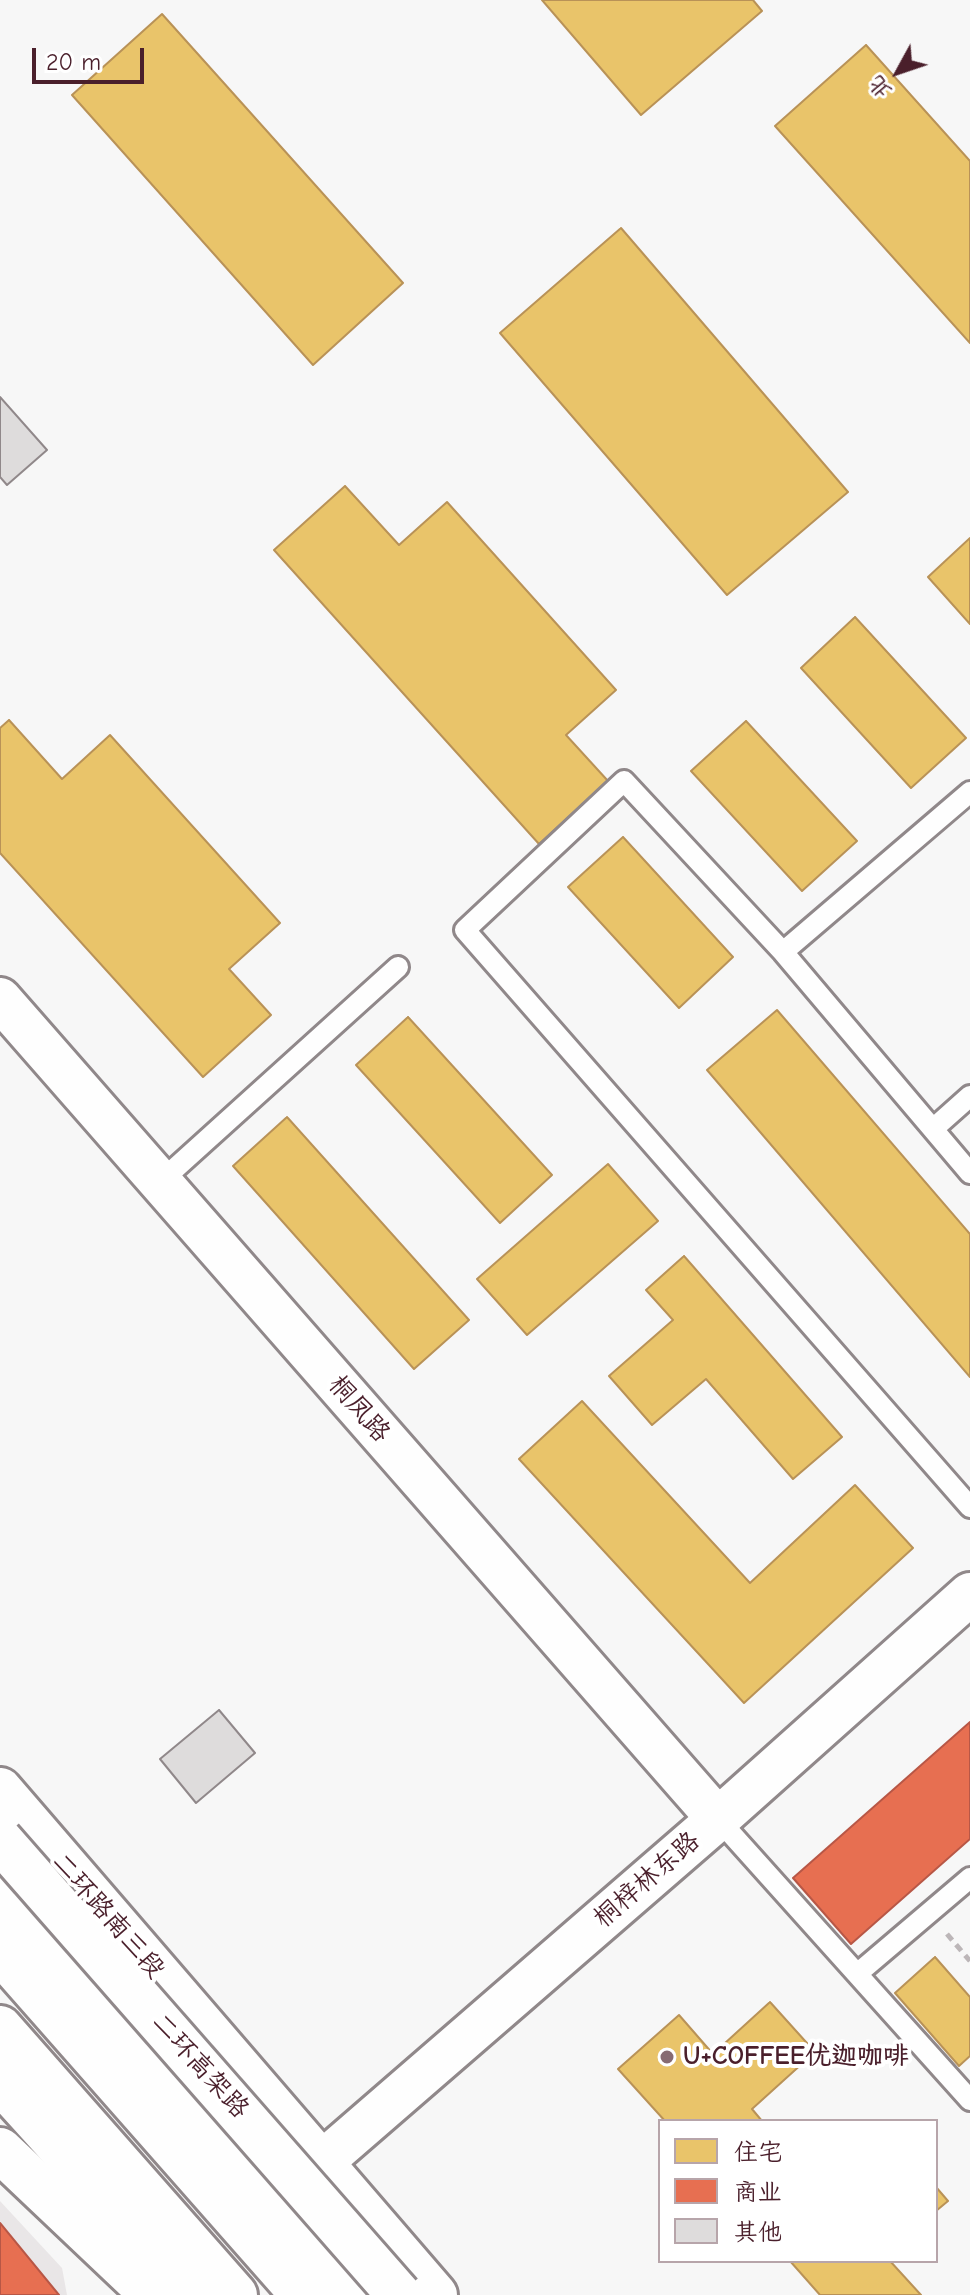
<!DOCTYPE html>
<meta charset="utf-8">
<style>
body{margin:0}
#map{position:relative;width:970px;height:2295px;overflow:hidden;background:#f7f7f7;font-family:"Comic Neue","LXGW WenKai TC",sans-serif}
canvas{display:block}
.legend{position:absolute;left:658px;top:2119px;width:280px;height:144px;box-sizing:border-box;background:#fff;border:2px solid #b7a5aa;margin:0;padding:10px 14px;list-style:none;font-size:24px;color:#4a1f2b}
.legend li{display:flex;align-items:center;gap:16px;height:40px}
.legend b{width:40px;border:2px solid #b7a5aa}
.north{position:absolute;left:858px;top:32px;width:80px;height:80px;-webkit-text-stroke:6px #fff;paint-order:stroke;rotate:230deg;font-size:22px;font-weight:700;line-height:32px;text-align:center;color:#4a1f2b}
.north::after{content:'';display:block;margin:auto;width:28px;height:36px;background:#4a1f2b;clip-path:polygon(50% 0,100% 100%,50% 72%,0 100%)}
.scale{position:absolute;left:32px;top:48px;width:112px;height:36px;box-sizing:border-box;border:4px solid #4a1f2b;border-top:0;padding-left:10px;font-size:24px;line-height:28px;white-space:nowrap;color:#4a1f2b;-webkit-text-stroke:6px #fff;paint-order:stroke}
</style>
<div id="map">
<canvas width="970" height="2295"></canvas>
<ul class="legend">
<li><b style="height:22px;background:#e9c46a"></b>住宅</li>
<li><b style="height:22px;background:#e76f51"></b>商业</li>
<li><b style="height:22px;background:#dedcdc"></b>其他</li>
</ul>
<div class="north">北</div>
<div class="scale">20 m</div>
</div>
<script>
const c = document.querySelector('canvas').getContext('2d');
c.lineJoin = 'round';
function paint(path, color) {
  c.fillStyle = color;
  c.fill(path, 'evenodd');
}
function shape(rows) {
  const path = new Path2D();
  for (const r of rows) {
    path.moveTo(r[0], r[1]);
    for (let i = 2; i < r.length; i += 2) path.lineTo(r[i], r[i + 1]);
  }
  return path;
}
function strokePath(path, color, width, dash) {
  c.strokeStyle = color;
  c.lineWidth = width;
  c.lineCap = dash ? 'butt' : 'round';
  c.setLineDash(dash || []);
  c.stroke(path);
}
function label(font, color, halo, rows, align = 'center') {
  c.font = font + ' "Comic Neue","LXGW WenKai TC",sans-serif';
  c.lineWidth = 8;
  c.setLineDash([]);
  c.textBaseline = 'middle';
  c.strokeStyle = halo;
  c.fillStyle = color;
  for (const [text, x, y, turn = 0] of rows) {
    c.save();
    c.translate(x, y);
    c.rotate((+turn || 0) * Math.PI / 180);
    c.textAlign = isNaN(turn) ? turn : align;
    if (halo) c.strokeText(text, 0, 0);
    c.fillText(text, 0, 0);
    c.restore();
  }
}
paint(shape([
 [0,2201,62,2268,67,2295,0,2295]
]), '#e9e6e7');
const homes = shape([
 [542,0,753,0,762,11,641,115,542,0],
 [162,14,403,283,313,365,72,95,162,14],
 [866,45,970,161,970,343,775,126,866,45],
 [621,228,848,492,727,595,500,333,621,228],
 [345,486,399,545,447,502,616,690,566,735,608,781,539,844,274,550,345,486],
 [970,538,970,624,928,577,970,538],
 [855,617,966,738,911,788,801,668,855,617],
 [9,720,62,779,110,735,280,923,229,969,271,1015,203,1077,0,853,0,728,9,720],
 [746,721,857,841,802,891,691,771,746,721],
 [623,837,733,957,679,1008,568,887,623,837],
 [777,1010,970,1234,970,1377,707,1070,777,1010],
 [408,1017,552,1175,500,1223,356,1065,408,1017],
 [287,1117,469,1320,414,1369,233,1166,287,1117],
 [608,1164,658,1221,527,1335,477,1279,608,1164],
 [684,1256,842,1437,793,1479,706,1379,652,1425,609,1376,673,1320,646,1290,684,1256],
 [582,1401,750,1583,855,1485,913,1548,744,1703,519,1459,582,1401],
 [935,1957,970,1997,970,2056,959,2066,895,1993,935,1957],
 [770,2002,815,2052,752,2109,762,2121,665,2121,618,2069,679,2015,713,2054,770,2002],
 [936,2187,948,2201,936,2211,936,2187],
 [790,2261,890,2261,921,2295,820,2295,790,2261]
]);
paint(homes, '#e9c46a');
strokePath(homes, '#b99257', 2);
const shops = shape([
 [970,1722,970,1839,851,1944,793,1878,970,1722],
 [0,2223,59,2295,0,2295,0,2223]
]);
paint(shops, '#e76f51');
strokePath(shops, '#b85746', 2);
const building = shape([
 [0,397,47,450,7,485,0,477,0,397],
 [219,1710,255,1753,196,1803,160,1759,219,1710]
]);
paint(building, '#dedcdc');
strokePath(building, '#90888a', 2);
const lane = shape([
 [970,792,783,952,970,1173],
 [783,952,624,781,465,930,970,1507],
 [933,1129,970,1096],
 [160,1182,398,967],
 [718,1819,970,2100],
 [857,1974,970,1878]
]);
const street = shape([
 [0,999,718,1819],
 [321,2163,718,1819,970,1594]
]);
const secondary = shape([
 [0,1790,435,2295],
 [0,2150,153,2295]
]);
const highway = shape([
 [0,1896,351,2295],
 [0,1951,303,2295],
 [0,2028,235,2295],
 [0,2081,194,2295]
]);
strokePath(lane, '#90888a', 26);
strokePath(street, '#90888a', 48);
strokePath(secondary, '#90888a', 50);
strokePath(highway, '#90888a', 50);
strokePath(shape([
 [947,1934,970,1961]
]), '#bcb6b8', 5, [8, 6]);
strokePath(lane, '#fefefe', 20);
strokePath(street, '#fefefe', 42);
strokePath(secondary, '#fefefe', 44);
strokePath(highway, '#fefefe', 44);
const highwayBridge = shape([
 [0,1840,399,2295]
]);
strokePath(highwayBridge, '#90888a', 50, []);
strokePath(highwayBridge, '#fefefe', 44);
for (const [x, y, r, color] of [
 [667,2057,8,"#876b72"]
]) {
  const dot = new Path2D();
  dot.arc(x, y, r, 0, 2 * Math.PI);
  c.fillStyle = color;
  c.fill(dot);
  strokePath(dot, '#fff', 3);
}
label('26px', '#4a1f2b', '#fff', [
 ["桐凤路",359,1409,49],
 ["桐梓林东路",647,1880,-41],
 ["二环路南三段",108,1916,49],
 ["二环高架路",200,2066,48]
]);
label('bold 26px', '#4a1f2b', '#fff', [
 ["U+COFFEE优迦咖啡",683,2057]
], 'left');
</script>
